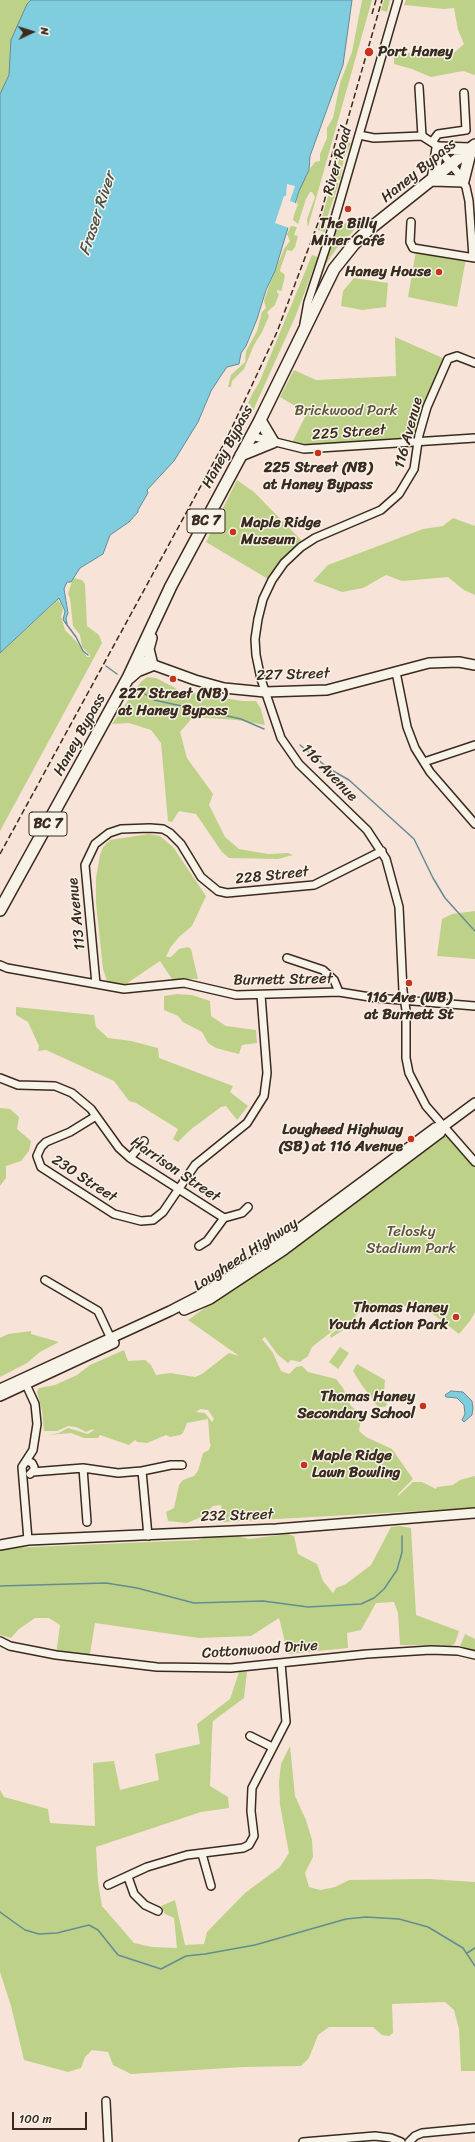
<!DOCTYPE html>
<meta charset="utf-8">
<style>
body{margin:0}
#map{position:relative;width:475px;height:2142px;overflow:hidden;background:#f8e3d8;font-family:Sriracha,sans-serif}
canvas{display:block}
.north{position:absolute;left:12px;top:12px;width:40px;height:40px;-webkit-text-stroke:3px #f7f3e8;paint-order:stroke;rotate:86deg;font-size:11px;font-weight:700;line-height:16px;text-align:center;color:#3b2a1e}
.north::after{content:'';display:block;margin:auto;width:14px;height:18px;background:#3b2a1e;clip-path:polygon(50% 0,100% 100%,50% 72%,0 100%)}
.scale{position:absolute;left:12px;top:2112px;width:75px;height:18px;box-sizing:border-box;border:2px solid #3b2a1e;border-top:0;padding-left:5px;font-size:12px;line-height:14px;white-space:nowrap;color:#3b2a1e;-webkit-text-stroke:3px #f7f3e8;paint-order:stroke}
</style>
<div id="map">
<canvas width="475" height="2142"></canvas>
<div class="north">N</div>
<div class="scale">100 m</div>
</div>
<script>
const c = document.querySelector('canvas').getContext('2d');
c.lineJoin = 'round';
function paint(path, color) {
  c.fillStyle = color;
  c.fill(path, 'evenodd');
}
function shape(rows) {
  const path = new Path2D();
  for (const r of rows) {
    path.moveTo(r[0], r[1]);
    for (let i = 2; i < r.length; i += 2) path.lineTo(r[i], r[i + 1]);
  }
  return path;
}
function strokePath(path, color, width, dash) {
  c.strokeStyle = color;
  c.lineWidth = width;
  c.lineCap = dash ? 'butt' : 'round';
  c.setLineDash(dash || []);
  c.stroke(path);
}
function label(font, color, halo, rows, align = 'center') {
  c.font = font + ' Sriracha,sans-serif';
  c.lineWidth = 3;
  c.setLineDash([]);
  c.textBaseline = 'middle';
  c.strokeStyle = halo;
  c.fillStyle = color;
  for (const [text, x, y, turn = 0] of rows) {
    c.save();
    c.translate(x, y);
    c.rotate((+turn || 0) * Math.PI / 180);
    c.textAlign = isNaN(turn) ? turn : align;
    if (halo) c.strokeText(text, 0, 0);
    c.fillText(text, 0, 0);
    c.restore();
  }
}
paint(shape([
 [0,0,31,0,11,47,9,75,0,94],
 [362,0,372,0,308,227,307,219,315,197,312,192,310,192,306,199,298,224,293,220,299,191,309,170,315,162,320,161,320,154,327,138,327,128,333,118,340,83,352,52],
 [384,0,390,0,387,12,381,10],
 [406,0,475,0,475,75,463,71,431,77,412,69,394,64,394,56,407,53,455,52,464,44,458,30,454,8,444,9,404,5],
 [347,142,351,143,344,158,340,180,337,179,336,183,339,183,327,218,325,232,318,230,344,143],
 [338,222,359,225,336,249,321,271],
 [291,226,297,227,294,235,298,236,295,247,292,251,287,250,281,267,280,271,285,275,282,289,281,291,277,290,277,293,279,294,275,305,267,312,269,316,262,332,254,345,244,369,232,381,231,387,228,387,231,375,245,362,246,351,257,331,262,312,266,308,264,301,268,289,284,249,290,241,287,234],
 [416,251,466,259,457,307,408,297],
 [312,255,318,257,296,315,251,415,247,420,251,409,251,405,248,403,252,394,259,383],
 [354,278,388,283,386,307,362,310,341,306,343,291],
 [395,337,445,359,419,417,415,434,412,439,308,446,292,443,307,413,280,397,294,370,316,380,396,376],
 [237,480,254,492,302,541,279,563,268,579,206,542],
 [453,518,475,526,475,595,464,590,448,577,402,581,386,575,363,588,342,592,313,581,328,565,423,529,443,526],
 [73,578,82,580,85,584,87,626,99,635,102,643,0,831,0,653,58,600,61,604,63,610,61,616,65,630,76,641,87,657,90,657,90,655,82,647,80,635,73,626,70,598,68,594],
 [147,677,156,678,181,691,242,701,256,701,261,709,265,725,237,720,193,717,180,732,187,758,213,794,209,805,225,837,239,849,268,854,288,853,293,855,278,859,229,858,222,852,196,814,179,811,172,822,168,821,161,743,151,730,129,723,112,724,140,683],
 [149,834,160,836,173,847,206,896,192,926,179,937,170,948,166,957,171,957,179,949,188,947,191,949,198,979,172,979,160,961,126,984,108,984,103,969,96,903,96,878,100,855,103,847,110,840],
 [475,911,475,959,437,956,442,919,452,914],
 [177,994,192,995,210,1001,211,1016,226,1026,256,1030,257,1043,242,1045,239,1054,216,1048,208,1043,202,1032,183,1022,178,1016,164,1010,164,996],
 [16,1007,94,1015,96,1027,108,1038,131,1041,158,1048,159,1058,233,1086,230,1092,248,1106,237,1120,226,1106,221,1107,190,1130,178,1142,173,1139,178,1129,136,1103,129,1101,114,1081,46,1050,38,1051,39,1046,28,1022,16,1015],
 [0,1108,10,1109,19,1117,17,1129,31,1141,29,1151,21,1161,6,1166,6,1178,0,1186],
 [446,1135,475,1168,475,1312,470,1321,459,1334,420,1304,360,1312,355,1316,357,1321,331,1338,330,1335,349,1320,331,1332,312,1347,308,1356,300,1362,291,1360,288,1363,277,1354,265,1337,262,1339,273,1353,281,1371,289,1374,296,1367,302,1366,308,1372,336,1379,343,1388,350,1405,359,1413,361,1419,359,1431,366,1437,392,1449,413,1479,398,1494,398,1496,413,1482,422,1482,436,1489,437,1487,453,1485,460,1480,475,1476,475,1508,223,1522,221,1505,213,1506,201,1517,187,1523,168,1521,166,1512,174,1508,179,1485,183,1480,194,1476,198,1471,203,1453,209,1450,211,1444,210,1444,208,1419,187,1423,183,1433,180,1435,170,1437,166,1435,147,1443,137,1442,135,1440,129,1445,100,1435,98,1438,84,1438,71,1433,48,1435,59,1433,68,1428,88,1434,94,1430,93,1429,86,1432,76,1427,68,1426,57,1431,44,1431,42,1410,37,1392,39,1388,55,1385,77,1375,90,1365,124,1350,128,1361,145,1360,151,1365,156,1375,170,1373,195,1377,202,1374,229,1353,239,1356,188,1320],
 [200,1409,208,1410,214,1419,212,1422,205,1413,196,1412],
 [31,1331,31,1334,59,1342,40,1352,27,1363,0,1377,0,1338,8,1334],
 [340,1347,349,1353,338,1369,329,1362],
 [357,1364,385,1380,384,1392,387,1404,385,1407,378,1407,361,1384,353,1371],
 [400,1526,411,1528,416,1615,459,1631,455,1643,451,1646,400,1645,398,1613,394,1602,376,1603,361,1630,347,1633,348,1648,288,1654,279,1618,251,1636,199,1638,95,1623,89,1660,56,1655,60,1625,49,1618,35,1618,19,1629,11,1638,0,1635,0,1550,8,1548,198,1540,210,1536,237,1536,249,1539,288,1534,294,1536,298,1554,317,1564,323,1581,333,1593,336,1588,346,1584,371,1565,391,1527],
 [465,1634,475,1639,475,1652,460,1646],
 [239,1672,247,1672,244,1698,213,1721,212,1733,210,1786,228,1797,229,1808,201,1812,96,1847,98,1882,102,1906,134,1943,152,1947,177,1948,174,1918,165,1914,161,1906,175,1900,185,1945,204,1944,207,1932,245,1893,280,1867,289,1853,280,1805,279,1782,281,1764,290,1746,295,1796,306,1820,312,1840,313,1857,305,1873,309,1887,320,1890,335,1887,349,1880,429,1879,475,1882,475,2071,461,2071,459,2029,454,2010,445,2002,392,2004,393,2033,389,2036,382,2035,373,2027,329,2027,318,2035,309,2058,301,2066,243,2067,131,2074,113,2065,108,2052,92,2050,85,2057,81,2068,68,2072,24,2060,11,2006,0,1972,0,1790,4,1797,48,1809,50,1823,95,1826,93,1763,114,1761,120,1790,159,1780,155,1754,200,1744,197,1724,230,1699]
]), '#bdd288');
const water = shape([
 [31,0,352,0,343,65,310,156,309,170,299,191,275,271,266,290,257,319,246,346,241,353,239,364,227,367,222,374,211,391,198,422,174,461,147,490,148,493,138,510,138,512,129,522,110,535,103,554,80,568,71,582,67,582,64,589,68,613,66,618,67,624,63,620,65,611,59,598,0,653,0,94,9,75,11,40,27,4,31,0],
 [451,1391,463,1392,472,1401,473,1408,472,1415,464,1422,462,1420,465,1414,464,1405,457,1398,446,1397,445,1395,451,1391]
]);
paint(water, '#80cde0');
strokePath(water, '#648c92', 1);
paint(shape([
 [287,184,295,186,290,201,298,204,289,228,275,223,284,196,286,196]
]), '#f8e3d8');
strokePath(shape([
 [65,622,76,637,83,651,88,655],
 [106,666,117,674],
 [139,690,154,700,241,719,264,729],
 [300,745,328,768,349,780,414,839,433,878,445,898,475,931],
 [0,1586,106,1583,137,1588,194,1603,263,1601,308,1607,361,1604,374,1598,384,1589,397,1570,402,1552,402,1536],
 [0,1912,25,1930,39,1934,57,1933,89,1925,98,1930,118,1955,161,1969,186,1956,205,1954,255,1945,346,1919,366,1917,399,1919,428,1927,463,1948,475,1966],
 [467,1953,475,1948]
]), '#648c92', 1.5);
const minor = shape([
 [419,87,422,136],
 [359,135,374,138,422,136,436,145,458,173,466,187,469,201,473,257],
 [432,142,438,134,466,130,464,93],
 [411,222,410,242,413,248,475,258],
 [304,324,308,302,330,235,398,0],
 [475,363,457,356,448,359,427,407,419,435,414,469,399,494,381,510,315,538,301,547,284,563,272,580,263,599,258,619,255,639,256,655,261,679,281,738,299,764,367,830,386,859,399,907,403,991,406,1010,406,1058,409,1073,426,1106,475,1162],
 [251,436,304,449,475,438],
 [396,672,407,727,415,748,430,772,475,824],
 [424,762,475,745],
 [287,958,323,970,334,980,339,992],
 [0,965,7,968,124,989,184,983,236,995,339,992,376,998,475,1006],
 [96,984,85,865,95,844,109,833,121,829,150,828,163,829,170,833,181,844,201,877,218,891,227,893,314,885,382,851],
 [0,1078,18,1085,55,1086,72,1093,91,1109,119,1148,130,1158,224,1218,242,1213,248,1207],
 [96,1116,70,1132,46,1142,41,1147,37,1156,41,1167,114,1214,141,1221,153,1220,163,1212,195,1165,247,1123,264,1096,267,1073,261,995],
 [130,1158,144,1141],
 [199,1246,207,1241,224,1218],
 [45,1280,98,1311,113,1343],
 [24,1380,35,1404,37,1424,33,1450,22,1467,28,1540],
 [27,1461,32,1463,34,1467,34,1471,30,1474],
 [83,1468,87,1522],
 [142,1471,148,1536],
 [32,1472,83,1468,118,1473,142,1471,171,1465,182,1465],
 [0,1641,10,1646,56,1655,157,1667,231,1668,367,1654,431,1650,458,1651,475,1655],
 [250,1736,272,1747],
 [202,1854,211,1886],
 [128,1877,134,1894,145,1905,158,1911],
 [108,1885,147,1867,187,1855,243,1848,249,1845,254,1836,251,1811,252,1788,286,1722,281,1663],
 [106,2101,108,2142],
 [303,2142,375,2136,391,2138,401,2142],
 [409,2142,415,2136,422,2133,475,2128]
]);
const major = shape([
 [137,659,195,680,224,688,265,692,327,690,429,663,459,662,475,665],
 [184,1310,210,1299,284,1250,440,1133,444,1126],
 [0,1389,170,1311,201,1295,262,1256,435,1128,444,1126,475,1103],
 [0,1396,114,1343],
 [0,1545,28,1540,276,1529,475,1513]
]);
const highway = shape([
 [433,180,438,148,471,149],
 [433,180,463,181,471,149],
 [241,455,273,442,260,420],
 [129,678,137,671,152,665,148,649,151,638],
 [0,910,128,678,171,586,260,420,334,269,354,244,367,231,475,145]
]);
strokePath(minor, '#3b2a1e', 10);
strokePath(major, '#3b2a1e', 12);
strokePath(highway, '#3b2a1e', 14);
strokePath(minor, '#f7f3e8', 7);
strokePath(major, '#f7f3e8', 9);
strokePath(highway, '#f7f3e8', 11);
strokePath(shape([
 [372,14,376,0],
 [329,166,339,129],
 [0,854,227,438,277,332,318,223,382,0]
]), '#3b2a1e', 1.5, [6, 3]);
for (const [x, y, r, color] of [
 [369,52,5,"#c8321e"],
 [348,209,4,"#c8321e"],
 [439,272,4,"#c8321e"],
 [318,453,4,"#c8321e"],
 [233,532,4,"#c8321e"],
 [173,679,4,"#c8321e"],
 [409,983,4,"#c8321e"],
 [411,1139,4,"#c8321e"],
 [456,1317,4,"#c8321e"],
 [423,1406,4,"#c8321e"],
 [304,1465,4,"#c8321e"]
]) {
  const dot = new Path2D();
  dot.arc(x, y, r, 0, 2 * Math.PI);
  c.fillStyle = color;
  c.fill(dot);
  strokePath(dot, '#f7f3e8', 1.5);
}
for (const [x, y, w] of [
 [206,521,38],
 [48,824,38]
]) {
  const box = new Path2D();
  box.roundRect(x - w / 2, y - 12, w, 24, 3);
  c.fillStyle = '#f7f3e8';
  c.fill(box);
  strokePath(box, '#3b2a1e', 1);
}
label('bold 14px', '#3b2a1e', null, [
 ["BC 7",206,521],
 ["BC 7",48,824]
]);
label('bold 15px', '#3b2a1e', '#f7f3e8', [
 ["Port Haney",378,52,"left"],
 ["The Billy",348,224],
 ["Miner Café",348,241],
 ["Haney House",431,272,"right"],
 ["225 Street (NB)",318,468],
 ["at Haney Bypass",318,485],
 ["Maple Ridge",241,523,"left"],
 ["Museum",241,540,"left"],
 ["227 Street (NB)",173,694],
 ["at Haney Bypass",173,711],
 ["116 Ave (WB)",409,998],
 ["at Burnett St",409,1015],
 ["Lougheed Highway",403,1130,"right"],
 ["(SB) at 116 Avenue",403,1147,"right"],
 ["Thomas Haney",448,1308,"right"],
 ["Youth Action Park",448,1325,"right"],
 ["Thomas Haney",415,1397,"right"],
 ["Secondary School",415,1414,"right"],
 ["Maple Ridge",312,1456,"left"],
 ["Lawn Bowling",312,1473,"left"]
]);
label('15px', '#3b2a1e', '#f7f3e8', [
 ["River Road",338,161,-74],
 ["Haney Bypass",419,171,-39],
 ["225 Street",349,433,-4],
 ["116 Avenue",409,433,-75],
 ["Haney Bypass",228,447,-62],
 ["227 Street",293,675,-2],
 ["Haney Bypass",80,735,-61],
 ["116 Avenue",329,773,46],
 ["228 Street",272,876,-6],
 ["113 Avenue",77,914,-96],
 ["Burnett Street",283,980,-1],
 ["Harrison Street",175,1170,34],
 ["230 Street",84,1179,33],
 ["Lougheed Highway",246,1255,-33],
 ["232 Street",237,1516,-2],
 ["Cottonwood Drive",260,1650,-4]
]);
label('15px', '#5c5438', '#f7f3e8', [
 ["Brickwood Park",346,411],
 ["Telosky",411,1232],
 ["Stadium Park",411,1249]
]);
label('italic 16px', '#4c534e', '#f7f3e8', [
 ["Fraser River",98,214,-72]
]);
</script>
